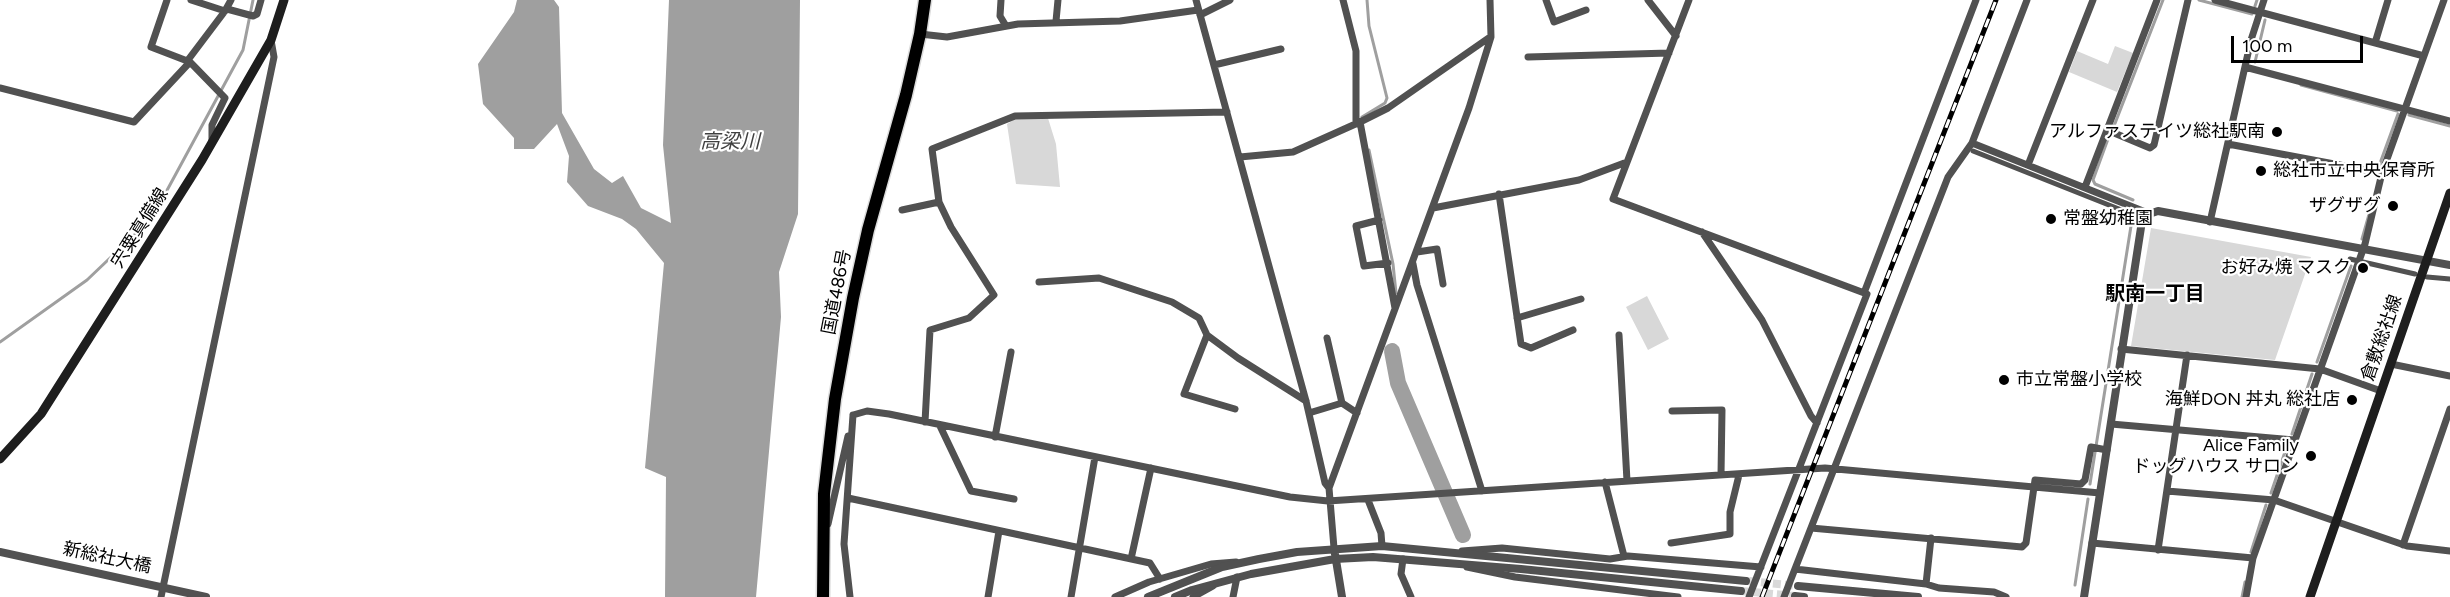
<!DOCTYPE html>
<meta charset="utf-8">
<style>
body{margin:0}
#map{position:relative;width:2450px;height:597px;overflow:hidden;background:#fff;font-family:Figtree,sans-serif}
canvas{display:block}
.scale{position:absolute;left:2231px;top:36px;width:132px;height:27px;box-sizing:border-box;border:3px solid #000;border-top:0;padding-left:8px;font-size:18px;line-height:21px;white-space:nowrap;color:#000;-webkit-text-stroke:4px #fff;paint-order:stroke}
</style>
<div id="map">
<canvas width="2450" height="597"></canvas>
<div class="scale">100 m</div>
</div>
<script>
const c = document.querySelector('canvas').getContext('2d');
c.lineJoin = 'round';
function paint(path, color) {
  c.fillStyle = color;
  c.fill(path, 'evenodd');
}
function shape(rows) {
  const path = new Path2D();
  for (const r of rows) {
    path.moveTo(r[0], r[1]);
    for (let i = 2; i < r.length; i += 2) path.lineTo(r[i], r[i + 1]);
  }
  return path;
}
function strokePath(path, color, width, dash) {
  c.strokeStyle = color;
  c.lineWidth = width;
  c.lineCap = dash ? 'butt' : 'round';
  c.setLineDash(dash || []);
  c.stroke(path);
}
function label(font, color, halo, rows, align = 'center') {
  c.font = font + ' Figtree,"Noto Sans JP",sans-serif';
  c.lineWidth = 4.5;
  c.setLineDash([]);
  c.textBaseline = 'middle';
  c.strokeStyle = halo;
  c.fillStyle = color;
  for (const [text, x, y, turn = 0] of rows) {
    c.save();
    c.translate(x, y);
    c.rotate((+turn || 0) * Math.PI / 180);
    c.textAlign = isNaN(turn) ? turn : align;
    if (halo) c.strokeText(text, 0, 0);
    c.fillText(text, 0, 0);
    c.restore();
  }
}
paint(shape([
 [2115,46,2133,53,2117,92,2069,72,2077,51,2108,64],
 [1047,115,1056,144,1060,187,1016,184,1007,124,1017,118],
 [2151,228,2311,257,2275,360,2131,346],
 [1647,296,1669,339,1648,350,1626,307]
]), '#d8d8d8');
paint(shape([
 [517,0,554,0,559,7,562,113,594,169,612,183,623,176,641,208,671,223,663,145,669,0,800,0,798,214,779,272,781,317,756,597,665,597,666,477,645,468,664,263,636,229,622,219,588,206,567,182,569,156,557,124,534,149,514,149,514,138,483,104,478,64,514,12]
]), '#9f9f9f');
strokePath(shape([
 [2199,0,2252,14],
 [2255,6,2257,0],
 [2255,62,2265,20],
 [2301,85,2397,111],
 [2409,115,2450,126],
 [1362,117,1385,103,1387,98,1369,26,1367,0],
 [2114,126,2163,0],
 [2108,139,2093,180,2095,184,2133,200],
 [1369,150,1393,264,1396,293],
 [2379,166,2398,114],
 [2362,239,2370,211],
 [0,342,87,280,152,218,243,50,253,0],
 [2317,362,2351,266],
 [2292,434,2312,374],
 [2090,484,2131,226],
 [2271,493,2287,446],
 [2251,552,2266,505],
 [2075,585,2088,499],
 [2242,597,2245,582]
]), '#9f9f9f', 3);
strokePath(shape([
 [1392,351,1398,383,1463,535]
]), '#9f9f9f', 16);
strokePath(shape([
 [1749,581,1798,586],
 [1741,591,1795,596]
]), '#d9d9d9', 8, [8, 4]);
const trunk = shape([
 [823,597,824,494,835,399,853,298,868,230,906,95,920,34,925,0]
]);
strokePath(trunk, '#dbdbdb', 15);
strokePath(shape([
 [1973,151,2129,213,2135,221],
 [2350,259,2415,274],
 [2427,277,2450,279]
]), '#515151', 5);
strokePath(shape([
 [167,0,151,47,190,62],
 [191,0,225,11,231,0],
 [1001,0,1000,16,1006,26],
 [1196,0,1306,401,1325,483,1329,488],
 [1343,0,1356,51,1356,124],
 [1546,0,1554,22,1586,10],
 [1648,0,1676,36],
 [1689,0,1613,199,1867,294,1749,597],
 [2215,0,2424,56],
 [227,9,253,16,257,14,261,0],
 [1200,15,1230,0],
 [1056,21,1058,0],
 [920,34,947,37,1018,24,1120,21,1198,10],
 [2375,43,2388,0],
 [1528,57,1669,53],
 [188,60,225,11],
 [1214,65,1281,49],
 [2245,67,2450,121],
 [0,88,134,122,190,62,225,98,212,125,212,143],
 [1360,122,1395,308],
 [2107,130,2150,148,2154,145,2188,0],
 [1972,143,2148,213],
 [2228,144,2382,173,2444,0],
 [1240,157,1293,152,1360,122,1388,108,1490,37],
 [2028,165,2093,0],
 [2085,187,2157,0],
 [1499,194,1521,344,1531,348,1573,330],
 [1433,208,1579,180,1627,162],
 [902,210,939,202],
 [1379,220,1356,226,1364,266,1388,263],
 [2210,222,2251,40,2264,0],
 [1702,232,1762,320,1811,416,1817,423],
 [1417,252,1437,249,1443,284],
 [1413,264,1417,285,1482,491],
 [1039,282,1099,278,1172,302,1199,318,1207,335,1238,358,1306,401],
 [1864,293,1976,0],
 [1517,318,1581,299],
 [1207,335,1184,394,1235,409],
 [1619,335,1627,481],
 [1327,338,1342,403],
 [2121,349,2320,369,2381,391],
 [2391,364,2450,376],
 [1672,411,1722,410,1721,475],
 [1309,413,1342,403,1357,413],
 [853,415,867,411,889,414,1290,497,1328,501,1825,468,2100,493],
 [925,422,930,330,969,318,994,295,951,227,939,202,932,149,1015,116,1227,112],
 [2111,424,2294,440],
 [940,426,971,491,1014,499],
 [995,437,1011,352],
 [1605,482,1624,556],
 [2167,491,2274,500,2407,546,2450,551],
 [848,498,1150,563,1160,579],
 [1368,500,1381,533,1382,546],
 [828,524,848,436],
 [1811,528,2022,547,2026,543,2035,480,2081,484,2085,480,2091,447,2107,450],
 [1671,543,1730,534,1730,512,1739,475],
 [2092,543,2253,558,2365,244,2382,173],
 [2403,545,2450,409],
 [1334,548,1329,488,1469,108,1491,37,1490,0],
 [2158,550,2187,355],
 [1462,551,1502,548,1610,559,1628,556,1761,567],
 [1131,559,1151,468],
 [1403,559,1401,574,1411,597],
 [1467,567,1515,577,1678,597],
 [1795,569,1926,584,1939,588,1994,592,2006,597],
 [1926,584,1931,538],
 [161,597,274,57,271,40],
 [850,597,844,544,853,415],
 [988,597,999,531],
 [1071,597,1095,457],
 [1115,597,1149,582,1211,564,1236,562],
 [1193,597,1213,586],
 [1233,597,1237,577],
 [1784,597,1948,177,1972,143,2027,0],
 [2246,597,2253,558]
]), '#515151', 7);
strokePath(shape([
 [1335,554,1342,597],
 [1798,586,1918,597],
 [1795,596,1804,597],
 [1148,597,1222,567,1259,559,1297,552,1382,546,1746,581],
 [1175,597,1192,590,1251,574,1335,559,1373,557,1521,569,1741,591],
 [2084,597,2142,221,2146,215,2158,211,2450,265]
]), '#515151', 8);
strokePath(shape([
 [0,459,41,414,202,160,271,40,284,0],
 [2310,597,2450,193]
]), '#1e1e1e', 9);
strokePath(trunk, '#000', 12);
const rail = shape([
 [1762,597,1996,0]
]);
strokePath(rail, '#000', 5);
strokePath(rail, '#fff', 3, [9]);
strokePath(shape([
 [0,552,206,597]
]), '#515151', 8);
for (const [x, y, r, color] of [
 [2277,132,6,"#000"],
 [2261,171,6,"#000"],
 [2393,206,6,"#000"],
 [2051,219,6,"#000"],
 [2363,268,6,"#000"],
 [2004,380,6,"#000"],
 [2352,400,6,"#000"],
 [2311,456,6,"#000"]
]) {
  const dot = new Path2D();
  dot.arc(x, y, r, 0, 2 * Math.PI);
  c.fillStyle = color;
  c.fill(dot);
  strokePath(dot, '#fff', 2);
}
label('18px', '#000', '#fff', [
 ["アルファステイツ総社駅南",2265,132],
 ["総社市立中央保育所",2273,171,"left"],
 ["ザグザグ",2381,206],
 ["常盤幼稚園",2063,219,"left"],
 ["お好み焼 マスク",2351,268],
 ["市立常盤小学校",2016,380,"left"],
 ["海鮮DON 丼丸 総社店",2340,400],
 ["Alice Family",2299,446],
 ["ドッグハウス サロン",2299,467]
], 'right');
label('18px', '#000', '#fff', [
 ["宍粟真備線",140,228,-58],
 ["国道486号",837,292,-79],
 ["倉敷総社線",2382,338,-71],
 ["新総社大橋",107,558,12]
]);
label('italic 20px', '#404040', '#fff', [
 ["高梁川",730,142]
]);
label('bold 20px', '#000', '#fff', [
 ["駅南一丁目",2155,294]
]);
</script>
